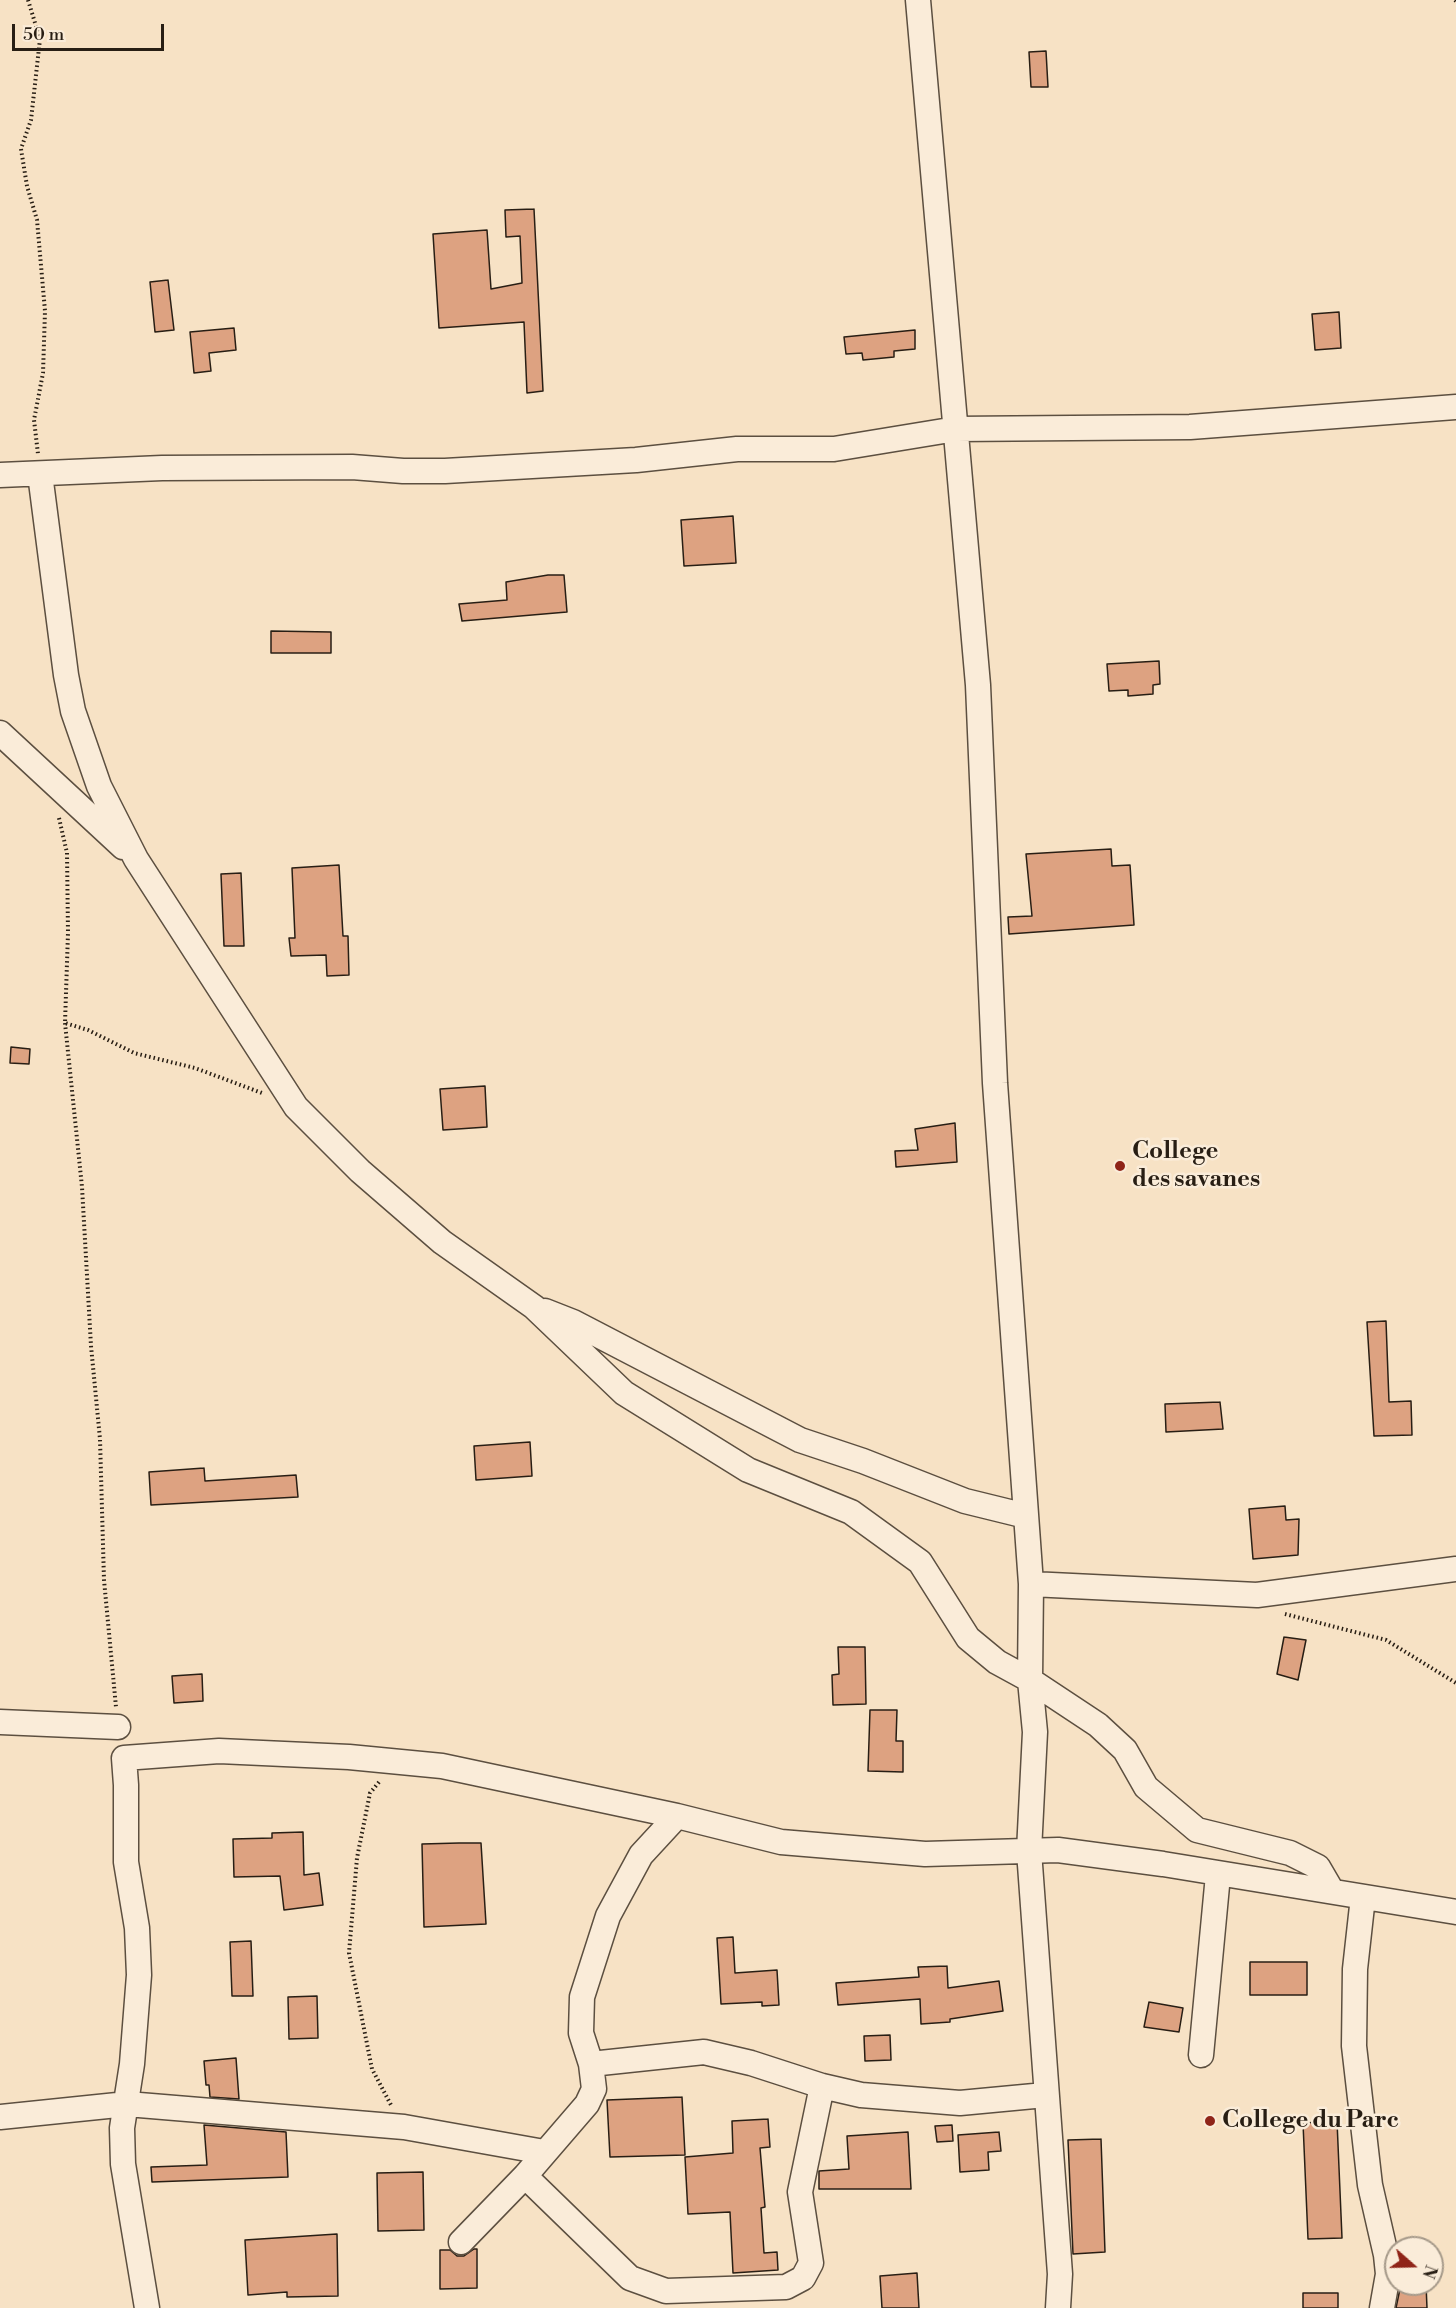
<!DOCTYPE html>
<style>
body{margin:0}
#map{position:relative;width:1456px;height:2308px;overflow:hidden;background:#f7e2c5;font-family:"Libre Bodoni",serif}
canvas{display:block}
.north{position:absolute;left:1384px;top:2236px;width:60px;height:60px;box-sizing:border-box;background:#faecd9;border:2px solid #a69a8a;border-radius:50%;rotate:110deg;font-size:16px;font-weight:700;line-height:24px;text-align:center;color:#281e14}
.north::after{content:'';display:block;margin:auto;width:21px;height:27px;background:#8f2418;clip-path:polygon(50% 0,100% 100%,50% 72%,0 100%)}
.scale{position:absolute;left:12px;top:24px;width:152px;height:27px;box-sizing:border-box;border:3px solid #281e14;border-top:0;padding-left:8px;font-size:18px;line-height:21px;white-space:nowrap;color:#281e14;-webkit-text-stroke:4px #faecd9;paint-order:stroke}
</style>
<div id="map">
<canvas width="1456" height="2308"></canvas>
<div class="north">N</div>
<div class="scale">50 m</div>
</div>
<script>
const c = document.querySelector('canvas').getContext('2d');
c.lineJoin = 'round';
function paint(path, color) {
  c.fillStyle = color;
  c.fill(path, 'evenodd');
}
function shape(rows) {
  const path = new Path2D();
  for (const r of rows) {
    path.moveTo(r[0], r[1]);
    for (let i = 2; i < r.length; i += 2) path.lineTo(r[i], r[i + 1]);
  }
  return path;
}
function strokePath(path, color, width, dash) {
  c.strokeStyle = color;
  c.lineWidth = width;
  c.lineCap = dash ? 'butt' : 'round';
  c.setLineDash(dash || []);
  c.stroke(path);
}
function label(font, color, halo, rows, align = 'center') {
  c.font = font + ' "Libre Bodoni",serif';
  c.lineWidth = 5;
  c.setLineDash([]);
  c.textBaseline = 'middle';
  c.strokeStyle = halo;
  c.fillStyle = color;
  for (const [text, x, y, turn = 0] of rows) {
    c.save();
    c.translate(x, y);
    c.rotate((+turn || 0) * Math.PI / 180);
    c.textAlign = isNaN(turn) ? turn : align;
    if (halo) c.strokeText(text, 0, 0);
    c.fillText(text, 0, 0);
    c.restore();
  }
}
const building = shape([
 [1046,51,1048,87,1031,87,1029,52,1046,51],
 [534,209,543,391,527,393,524,322,439,328,433,234,487,230,491,289,522,283,520,236,506,237,505,210,534,209],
 [168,280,174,330,155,332,150,282,168,280],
 [1339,312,1341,348,1315,350,1312,314,1339,312],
 [234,328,236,350,209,353,211,371,194,373,190,332,234,328],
 [915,330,915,349,894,351,894,357,863,360,862,353,846,354,844,337,915,330],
 [733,516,736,563,684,566,681,520,733,516],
 [548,575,564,575,567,612,462,621,459,604,507,600,506,582,548,575],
 [271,631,331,632,331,653,271,653,271,631],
 [1159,661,1160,684,1153,685,1153,694,1128,696,1128,690,1109,691,1107,664,1159,661],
 [1111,849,1112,866,1130,865,1134,925,1009,934,1008,917,1032,916,1026,854,1111,849],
 [339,865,343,936,348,936,349,975,327,976,326,955,291,956,289,938,295,938,292,868,339,865],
 [241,873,244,946,224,946,221,874,241,873],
 [11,1047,30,1049,29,1064,10,1063,11,1047],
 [485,1086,487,1127,443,1130,440,1089,485,1086],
 [955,1123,957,1162,896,1167,895,1151,918,1150,915,1129,955,1123],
 [1386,1321,1389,1402,1411,1401,1412,1435,1374,1436,1367,1322,1386,1321],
 [1220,1402,1223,1429,1166,1432,1165,1404,1220,1402],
 [530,1442,532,1476,476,1480,474,1446,530,1442],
 [204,1468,205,1481,296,1475,298,1497,151,1505,149,1472,204,1468],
 [1285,1506,1286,1520,1299,1519,1298,1555,1253,1559,1249,1509,1285,1506],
 [1284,1637,1306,1640,1298,1680,1277,1674,1284,1637],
 [838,1647,865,1647,866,1704,833,1705,832,1675,839,1674,838,1647],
 [202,1674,203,1701,174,1703,172,1676,202,1674],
 [870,1710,897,1710,896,1741,903,1741,903,1772,868,1771,870,1710],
 [303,1832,304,1875,319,1873,323,1905,284,1910,280,1876,234,1877,233,1839,272,1838,272,1833,303,1832],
 [459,1843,481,1843,486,1924,424,1927,422,1844,459,1843],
 [733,1937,735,1973,777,1970,779,2005,762,2006,762,2002,721,2004,717,1938,733,1937],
 [251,1941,253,1996,232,1996,230,1942,251,1941],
 [1250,1962,1307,1962,1307,1995,1250,1995,1250,1962],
 [947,1966,948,1988,999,1981,1003,2011,950,2019,950,2022,921,2024,920,1999,838,2005,836,1983,919,1977,918,1967,947,1966],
 [317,1996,318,2038,289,2039,288,1997,317,1996],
 [1149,2002,1183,2008,1179,2032,1144,2027,1149,2002],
 [890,2035,891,2060,865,2061,864,2036,890,2035],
 [236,2058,239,2099,210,2097,209,2085,206,2085,204,2061,236,2058],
 [682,2097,685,2155,610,2157,607,2100,682,2097],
 [768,2119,770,2147,760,2148,765,2207,761,2208,764,2253,777,2252,778,2270,733,2273,730,2212,688,2214,685,2157,733,2153,732,2121,768,2119],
 [1337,2121,1342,2238,1308,2239,1303,2123,1337,2121],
 [204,2125,286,2132,288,2177,152,2182,151,2167,207,2165,204,2125],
 [952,2125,953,2141,937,2142,935,2126,952,2125],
 [908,2132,911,2189,819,2189,819,2171,849,2169,847,2136,908,2132],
 [999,2132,1001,2151,988,2152,989,2170,960,2172,958,2135,999,2132],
 [1101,2139,1105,2252,1073,2254,1068,2140,1101,2139],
 [423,2172,424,2230,378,2231,377,2173,423,2172],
 [337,2234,338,2296,287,2297,287,2292,248,2295,245,2240,337,2234],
 [474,2249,477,2249,477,2288,440,2289,440,2250,450,2250,457,2256,464,2256,474,2249],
 [917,2273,919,2308,882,2308,880,2276,917,2273],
 [1401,2284,1426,2284,1427,2308,1396,2308,1401,2284],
 [1303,2293,1338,2293,1338,2308,1303,2308,1303,2293]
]);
paint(building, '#dda281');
strokePath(building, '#281e14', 1.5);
const street = shape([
 [918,0,978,685,995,1083,1031,1584,1030,1680,1035,1732,1029,1851,1060,2274,1058,2308],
 [40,474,66,675,73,711,99,786,136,859,296,1107,360,1171,442,1242,534,1307,624,1393,748,1470,851,1512,920,1562,968,1638,997,1662,1030,1680,1098,1725,1125,1750,1146,1787,1197,1830,1290,1853,1318,1867,1332,1891],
 [0,475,162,468,352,467,403,471,445,471,636,460,737,449,834,449,956,429,1190,427,1456,407],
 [0,733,123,847],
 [545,1311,573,1322,800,1440,863,1461,965,1501,1026,1516],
 [1031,1584,1257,1595,1456,1569],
 [0,1722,118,1727],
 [1363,1897,1355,1969,1354,2046,1370,2185,1386,2255,1388,2274,1382,2308],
 [1201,2055,1218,1875],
 [591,2064,704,2052,751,2063,822,2086,861,2095,960,2103,1045,2095],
 [0,2117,127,2104,404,2127,544,2152],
 [525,2176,630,2278,666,2291,786,2287,803,2278,811,2263,800,2192,822,2086],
 [461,2242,525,2176,587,2104,594,2089,591,2064,581,2033,582,1997,608,1916,641,1855,677,1816],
 [147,2308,123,2164,122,2128,132,2064,139,1975,137,1928,126,1862,126,1785,124,1758,219,1751,349,1757,442,1766,677,1816,781,1842,925,1854,1058,1850,1163,1864,1456,1912]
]);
strokePath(street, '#5c4f40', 27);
strokePath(shape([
 [28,0,40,39,31,120,21,149,27,186,37,220,45,311,43,373,34,420,38,454],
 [1455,0,1456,1],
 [59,818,67,853,68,933,65,1023,88,1030,134,1053,195,1068,262,1093],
 [65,1023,82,1187,91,1346,100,1439,104,1580,116,1707],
 [1285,1614,1386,1640,1456,1683],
 [379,1782,370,1793,357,1858,349,1953,372,2069,391,2105]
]), '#281e14', 4, [1.5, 3]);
strokePath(street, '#faecd9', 24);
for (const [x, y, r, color] of [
 [1120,1166,6,"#8f2418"],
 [1210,2121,6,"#8f2418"]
]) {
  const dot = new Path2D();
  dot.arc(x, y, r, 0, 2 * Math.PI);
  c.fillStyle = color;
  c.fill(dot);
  strokePath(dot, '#faecd9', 2);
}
label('bold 24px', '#281e14', '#faecd9', [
 ["College",1132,1152],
 ["des savanes",1132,1180],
 ["College du Parc",1222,2121]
], 'left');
</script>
